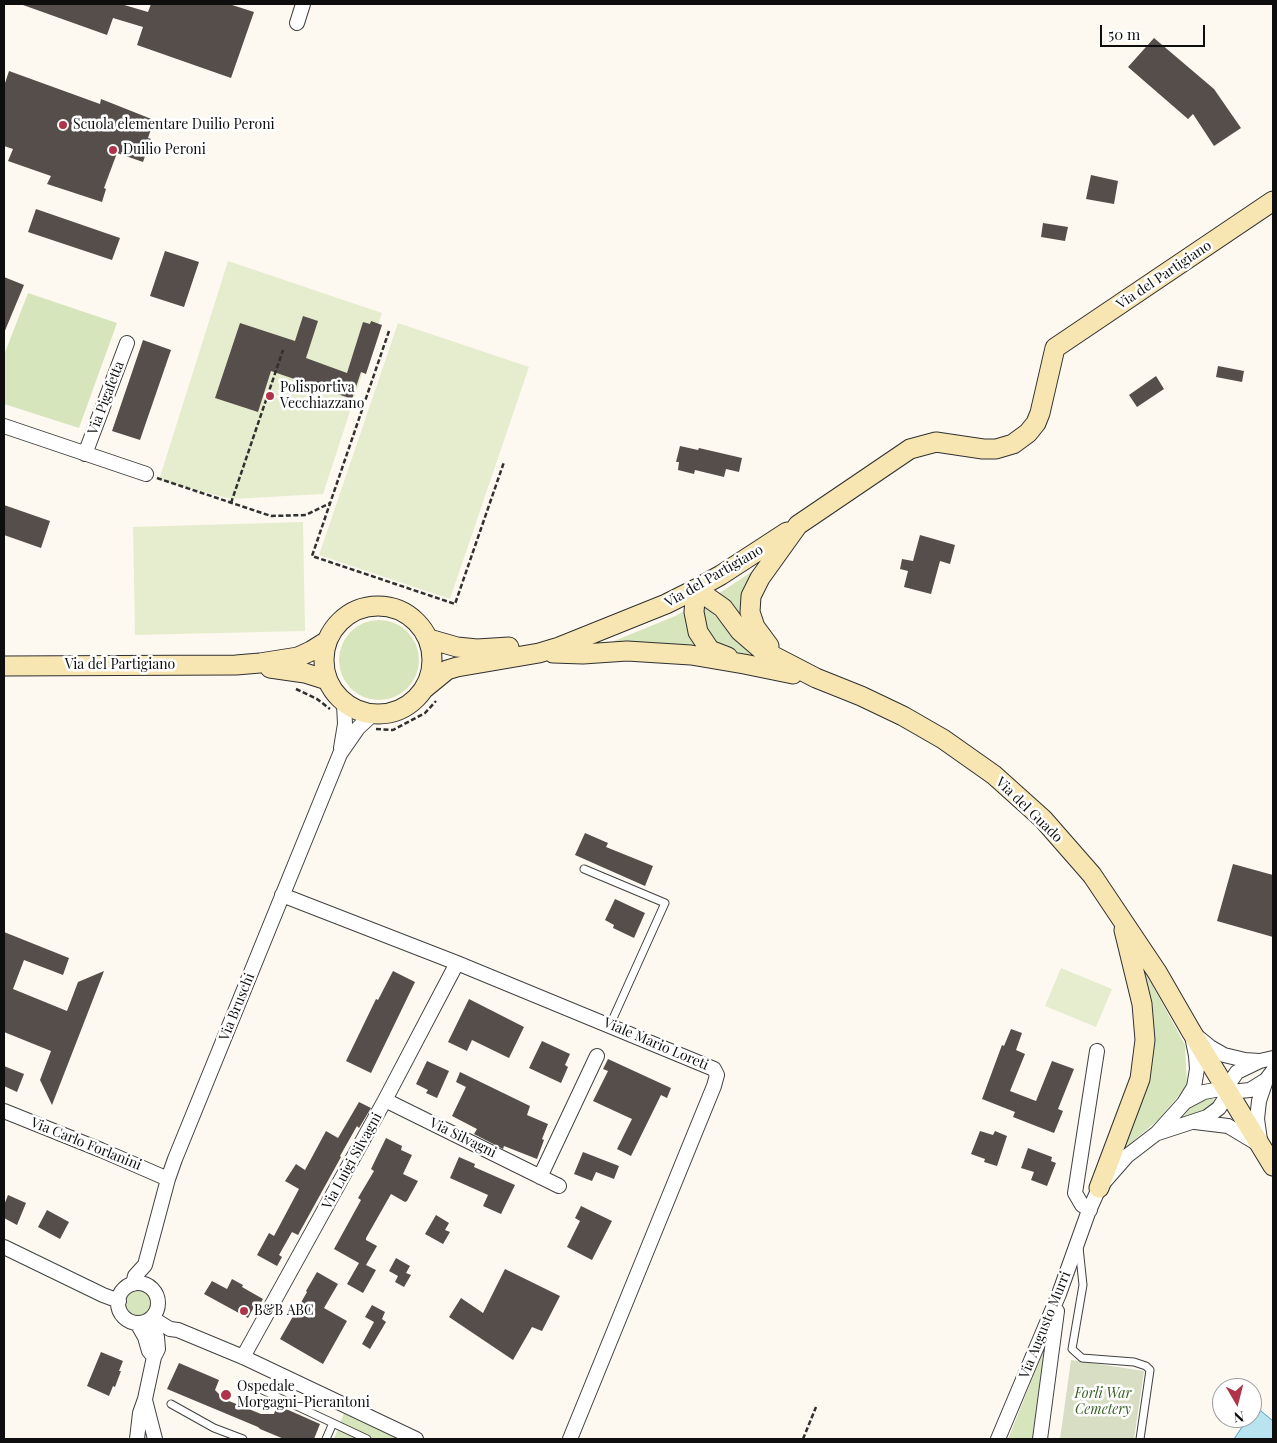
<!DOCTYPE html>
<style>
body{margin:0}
#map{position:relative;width:1277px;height:1443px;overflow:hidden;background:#fdf9f0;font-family:"Playfair Display",serif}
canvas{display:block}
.frame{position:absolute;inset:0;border:5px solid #0e0e0e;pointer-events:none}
.north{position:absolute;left:1212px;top:1378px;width:50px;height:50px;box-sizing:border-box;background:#fff;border:1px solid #9f9f9f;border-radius:50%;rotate:172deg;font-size:14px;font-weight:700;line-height:20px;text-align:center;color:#0e0e0e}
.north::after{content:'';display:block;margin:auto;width:18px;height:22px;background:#af344a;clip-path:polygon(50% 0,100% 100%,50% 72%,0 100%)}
.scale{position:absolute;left:1100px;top:25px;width:105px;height:22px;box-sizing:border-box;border:2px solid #0e0e0e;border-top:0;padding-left:6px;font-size:15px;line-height:18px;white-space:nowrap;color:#0e0e0e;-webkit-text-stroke:4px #fff;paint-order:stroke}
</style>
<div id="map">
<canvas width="1277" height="1443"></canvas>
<div class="frame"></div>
<div class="north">N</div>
<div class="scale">50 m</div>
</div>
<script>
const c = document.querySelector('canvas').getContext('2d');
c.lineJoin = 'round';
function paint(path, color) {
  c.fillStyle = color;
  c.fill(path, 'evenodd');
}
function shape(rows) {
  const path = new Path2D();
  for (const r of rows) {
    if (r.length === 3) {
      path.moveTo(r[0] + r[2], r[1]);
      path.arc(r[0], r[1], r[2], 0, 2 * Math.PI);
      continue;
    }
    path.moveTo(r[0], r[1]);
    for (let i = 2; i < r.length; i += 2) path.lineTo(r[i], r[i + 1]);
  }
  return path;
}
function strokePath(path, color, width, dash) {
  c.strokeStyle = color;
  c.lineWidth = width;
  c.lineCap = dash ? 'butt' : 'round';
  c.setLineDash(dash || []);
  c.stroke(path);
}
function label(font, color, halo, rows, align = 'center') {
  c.font = font + ' "Playfair Display",serif';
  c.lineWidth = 5;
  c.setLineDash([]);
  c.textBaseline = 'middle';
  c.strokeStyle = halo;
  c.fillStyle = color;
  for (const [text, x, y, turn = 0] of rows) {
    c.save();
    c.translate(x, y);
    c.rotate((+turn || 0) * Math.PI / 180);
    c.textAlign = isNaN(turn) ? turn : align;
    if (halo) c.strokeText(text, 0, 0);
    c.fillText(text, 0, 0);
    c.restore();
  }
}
paint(shape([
 [28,293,117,323,79,428,4,404,4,355],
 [759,567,750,633,715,596],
 [701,603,744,642,772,663,723,652,702,628],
 [688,609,707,653,602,646,675,616],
 [379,660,40],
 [1143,968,1185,1045,1187,1086,1158,1120,1119,1153,1147,1081],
 [1208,1098,1217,1100,1212,1109,1181,1120,1191,1106],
 [139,1303,13],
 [1045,1347,1038,1419,1035,1439,1008,1439],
 [344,1413,399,1439,334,1439]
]), '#d7e5bd');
paint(shape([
 [1071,1360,1144,1371,1134,1439,1060,1439]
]), '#d8dec3');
paint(shape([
 [228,261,382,313,323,494,231,499,159,480],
 [398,323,529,367,450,599,319,555],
 [303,522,305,631,135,635,133,527],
 [1061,968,1112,989,1096,1027,1045,1006]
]), '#e6edce');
const water = shape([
 [1261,1411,1273,1421,1273,1439,1234,1439,1248,1418,1252,1418,1253,1412,1261,1411]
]);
paint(water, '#bae3f0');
strokePath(water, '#489fbf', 1);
paint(shape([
 [23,4,121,4,148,12,151,4,229,4,254,12,231,78,137,45,143,27,113,18,107,35,23,5],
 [1154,38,1214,89,1241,128,1214,146,1193,114,1188,119,1128,67],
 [9,71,100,104,101,99,154,120,148,138,151,139,143,162,117,153,104,188,106,189,102,202,47,184,51,176,8,161,13,149,4,146,4,86],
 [1091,175,1118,181,1114,204,1086,199],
 [36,209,120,238,112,260,28,232],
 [1043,223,1068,227,1065,241,1041,237],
 [165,251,199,262,184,307,150,296],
 [4,277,24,285,4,333],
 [303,316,318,321,306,358,347,373,363,322,370,324,371,321,382,325,366,374,361,372,352,399,271,371,258,412,215,398,240,323,295,341],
 [143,340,171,350,140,440,112,431],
 [1218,366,1244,371,1242,382,1216,377],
 [1156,376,1164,389,1137,407,1129,395],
 [680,446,698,450,699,448,742,458,739,472,726,469,724,477,695,470,694,474,678,470,679,462,676,462],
 [4,505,50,521,41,548,4,535],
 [920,535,955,545,950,564,940,561,931,594,904,587,908,571,900,569,902,559,913,561],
 [585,833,608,843,606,847,653,866,645,886,575,855],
 [1233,864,1273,875,1273,937,1217,921],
 [615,899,645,913,634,938,613,928,614,925,605,920],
 [4,932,69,958,63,975,24,960,13,989,67,1011,78,982,104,971,52,1105,40,1080,51,1051,4,1032],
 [393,971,415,982,371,1073,346,1061,376,999,378,1000],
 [469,999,524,1027,509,1058,472,1040,467,1051,448,1042],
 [1011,1029,1022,1033,1016,1050,1025,1054,1010,1091,1036,1101,1052,1061,1074,1069,1058,1109,1063,1111,1054,1133,1013,1117,1015,1112,982,1099,1002,1045,1004,1046],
 [542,1041,570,1054,565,1065,568,1067,561,1083,529,1068],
 [608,1059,671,1088,667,1098,661,1095,631,1156,617,1149,632,1119,593,1101,608,1071,603,1069],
 [427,1061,449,1071,437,1098,426,1093,428,1090,416,1084],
 [4,1066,24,1074,17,1092,4,1086],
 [460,1072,530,1106,527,1115,548,1124,542,1139,544,1140,537,1159,504,1146,503,1149,474,1134,477,1129,452,1116,466,1087,456,1082],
 [359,1102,371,1108,359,1128,357,1126,340,1156,341,1157,298,1235,292,1232,279,1255,282,1257,277,1266,257,1255,269,1233,274,1236,299,1189,285,1181,296,1164,305,1170,326,1131,338,1138],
 [980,1131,993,1135,995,1131,1007,1136,997,1166,984,1162,985,1159,971,1154],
 [386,1138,402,1146,401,1150,412,1155,403,1174,418,1181,407,1201,405,1202,391,1194,366,1238,366,1240,377,1246,366,1265,376,1270,363,1293,347,1284,359,1263,334,1249,361,1200,358,1198,374,1171,371,1169],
 [1028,1148,1052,1157,1051,1161,1056,1163,1047,1186,1031,1180,1034,1172,1021,1168],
 [583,1152,619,1166,614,1179,596,1172,592,1181,574,1174],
 [459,1157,475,1164,474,1167,515,1185,501,1214,483,1206,488,1195,450,1178],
 [8,1195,26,1203,17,1225,4,1218,4,1205],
 [581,1206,612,1221,592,1260,567,1247,580,1221,575,1218],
 [47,1210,69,1222,60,1239,38,1227],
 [436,1215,449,1223,445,1230,450,1232,443,1244,425,1234],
 [396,1258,410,1266,406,1273,411,1275,404,1287,395,1282,398,1276,389,1271],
 [505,1269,560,1296,542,1331,532,1327,513,1360,449,1317,461,1298,483,1313],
 [317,1272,338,1284,324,1308,347,1321,323,1364,280,1339,307,1292,306,1291],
 [232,1279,243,1285,242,1287,263,1299,257,1309,254,1307,248,1318,204,1294,212,1281,227,1289],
 [372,1305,385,1312,382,1319,386,1322,370,1349,362,1344,374,1322,365,1317],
 [101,1352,123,1361,119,1371,121,1371,115,1387,113,1386,109,1396,87,1386],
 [179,1363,219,1380,215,1390,224,1399,261,1414,274,1414,277,1405,320,1424,314,1439,284,1439,260,1429,258,1427,167,1389]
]), '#554e4b');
const lane = shape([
 [584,869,665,903,610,1025],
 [1079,1247,1083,1285,1072,1349,1082,1358,1134,1362,1146,1366,1150,1370,1140,1439],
 [256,1387,367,1439],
 [171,1404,214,1428,243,1439],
 [326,1439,333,1423]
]);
const street = shape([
 [297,23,303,4],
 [4,426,146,474],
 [85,454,127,343],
 [341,748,345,724,344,704],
 [282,895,457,963,714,1069,717,1075,714,1086,570,1439],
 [1199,1038,1210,1047,1224,1055,1245,1060,1259,1061],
 [385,1100,559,1186],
 [1185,1102,1204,1092,1226,1088,1237,1072,1260,1061,1273,1058],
 [4,1111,101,1150,168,1179],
 [1195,1122,1228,1126,1258,1144],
 [1158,1133,1207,1117,1219,1108,1229,1092,1250,1090,1266,1080,1273,1071],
 [1260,1140,1257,1119,1259,1101,1266,1080],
 [540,1177,597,1056],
 [1090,1210,1082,1205,1075,1193,1097,1051],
 [4,1247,103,1295,119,1301],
 [138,1303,20],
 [133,1284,135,1276,145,1265,168,1179,175,1159,340,754,358,728,372,715],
 [152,1318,170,1329,178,1330,243,1357,416,1439],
 [137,1323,145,1337,149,1351,154,1357],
 [243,1357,385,1100,457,963],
 [145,1400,155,1439],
 [137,1439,140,1413,145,1399,154,1357,158,1349,157,1337,150,1319],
 [998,1439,1059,1294,1088,1213,1099,1188,1127,1156,1157,1133,1184,1103,1194,1087,1197,1069,1196,1056,1193,1041],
 [1040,1439,1057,1311]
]);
const secondary = shape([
 [696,589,723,608,740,631,762,650,816,678,861,696,903,716,943,739,994,775,1043,819,1092,875,1157,972,1191,1031,1273,1166],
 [696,589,694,612,698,632,710,650,728,657],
 [378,660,54],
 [429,639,457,647,477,649,509,647],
 [769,646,755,627,750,612,751,596,760,578,798,525,910,449,936,442,983,449,996,449,1013,444,1028,433,1036,423,1040,413,1055,348,1273,201],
 [553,653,583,654,627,651,691,655,744,664,793,674],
 [4,666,236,665,260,663,298,657,311,651,327,641],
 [270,668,305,673,327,680],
 [425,688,447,670,457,667,539,653,559,647,666,604,696,589,721,575,787,532],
 [1099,1188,1140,1079,1145,1040,1142,1004,1124,930]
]);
strokePath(lane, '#414141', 9);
strokePath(street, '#414141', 16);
strokePath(secondary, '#303030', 21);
strokePath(shape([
 [389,331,312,556,455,604,504,462],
 [157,478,271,516,306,515,330,503],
 [231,503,283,350],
 [296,689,317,699,330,709],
 [376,729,393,730,425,713,436,701],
 [803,1439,816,1407]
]), '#303030', 2.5, [5, 2.5]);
strokePath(lane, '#fff', 7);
strokePath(street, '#fff', 14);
strokePath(secondary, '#f7e6b2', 19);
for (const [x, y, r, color] of [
 [63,125,5,"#af344a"],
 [113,150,5,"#af344a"],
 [270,396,5,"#af344a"],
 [244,1311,5,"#af344a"],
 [226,1395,6,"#af344a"]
]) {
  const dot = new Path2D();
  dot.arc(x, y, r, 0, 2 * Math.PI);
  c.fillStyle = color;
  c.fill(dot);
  strokePath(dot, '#fff', 2);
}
label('14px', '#0e0e0e', '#fff', [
 ["Scuola elementare Duilio Peroni",73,125],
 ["Duilio Peroni",123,150],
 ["Polisportiva",280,388],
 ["Vecchiazzano",280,404],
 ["B&B ABC",254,1311],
 ["Ospedale",237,1387],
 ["Morgagni-Pierantoni",237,1403]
], 'left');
label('14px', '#0e0e0e', '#fff', [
 ["Via del Partigiano",1164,275,-34],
 ["Via Pigafetta",106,398,-69],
 ["Via del Partigiano",714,576,-30],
 ["Via del Partigiano",120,665],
 ["Via del Guado",1029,810,44],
 ["Via Bruschi",237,1007,-68],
 ["Viale Mario Loreti",656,1044,23],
 ["Via Silvagni",463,1138,26],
 ["Via Carlo Forlanini",86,1144,22],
 ["Via Luigi Silvagni",352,1161,-61],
 ["Via Augusto Murri",1045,1325,-68]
]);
label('italic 14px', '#385f25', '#fff', [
 ["Forli War",1103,1394],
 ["Cemetery",1103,1410]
]);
</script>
